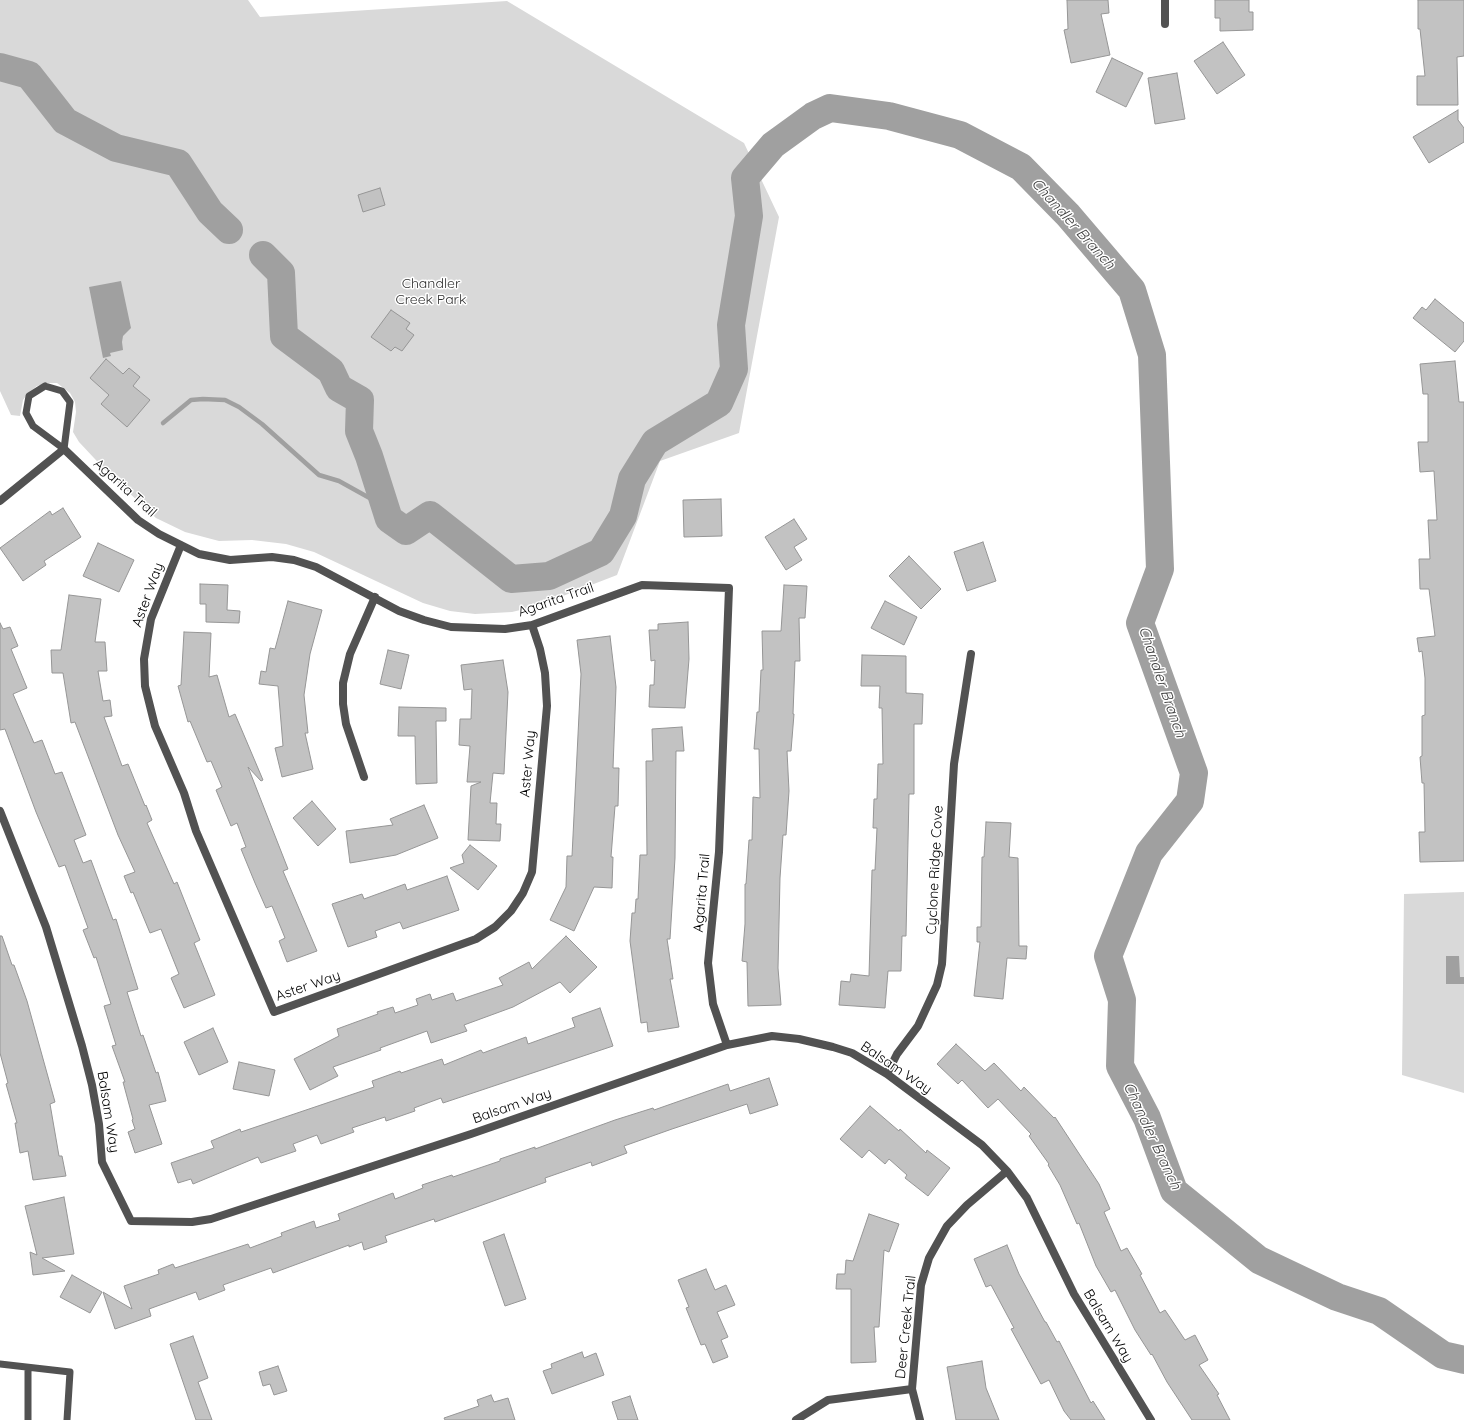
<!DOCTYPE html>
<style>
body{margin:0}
canvas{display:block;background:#fff}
</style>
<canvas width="1464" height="1420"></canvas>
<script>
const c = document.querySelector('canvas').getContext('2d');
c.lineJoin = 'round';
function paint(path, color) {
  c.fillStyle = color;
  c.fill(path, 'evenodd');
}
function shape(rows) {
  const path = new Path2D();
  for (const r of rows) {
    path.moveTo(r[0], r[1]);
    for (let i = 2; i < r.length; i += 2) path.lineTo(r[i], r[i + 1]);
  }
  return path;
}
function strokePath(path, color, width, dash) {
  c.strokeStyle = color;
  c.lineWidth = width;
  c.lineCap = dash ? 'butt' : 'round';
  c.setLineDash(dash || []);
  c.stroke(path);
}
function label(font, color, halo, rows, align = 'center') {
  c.font = font + ' Quicksand,sans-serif';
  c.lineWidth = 3;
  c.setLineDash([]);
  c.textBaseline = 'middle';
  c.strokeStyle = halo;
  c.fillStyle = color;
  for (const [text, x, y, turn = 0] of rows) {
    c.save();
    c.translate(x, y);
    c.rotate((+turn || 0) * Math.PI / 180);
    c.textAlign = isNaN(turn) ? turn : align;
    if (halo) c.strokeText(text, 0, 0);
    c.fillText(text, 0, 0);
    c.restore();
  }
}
paint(shape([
 [0,0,248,0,260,17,507,1,744,143,779,217,739,433,660,461,617,575,537,606,512,612,475,614,450,611,423,603,314,552,286,544,252,540,219,541,185,532,156,518,109,474,79,442,73,432,76,412,75,402,70,393,57,383,46,383,37,386,28,393,23,400,20,416,11,415,0,391],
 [1464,892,1464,1093,1402,1075,1404,894]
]), '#d9d9d9');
paint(shape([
 [121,281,131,328,123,336,122,342,123,350,110,353,111,356,103,358,89,287],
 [1446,956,1459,956,1460,977,1464,977,1464,984,1446,984]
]), '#a0a0a0');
strokePath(shape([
 [163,423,191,400,203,399,225,400,239,407,262,424,319,475,339,481,384,506]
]), '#a0a0a0', 4.5);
strokePath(shape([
 [0,67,29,75,65,121,116,148,178,163,210,212,229,230],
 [263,255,281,273,284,336,331,371,339,388,360,400,359,431,369,456,389,519,406,531,430,515,511,579,549,576,601,552,623,516,632,479,655,442,719,403,734,369,731,325,749,216,745,178,773,145,813,116,830,108,889,116,960,135,1021,167,1068,215,1132,290,1152,355,1160,569,1140,623,1194,773,1190,801,1149,853,1108,956,1122,1000,1120,1066,1147,1118,1174,1191,1259,1260,1337,1297,1379,1311,1443,1355,1464,1360]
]), '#a0a0a0', 28);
const building = shape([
 [1067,0,1108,0,1109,13,1101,14,1110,55,1071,63,1064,30,1068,29,1067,0],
 [1215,0,1249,0,1249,12,1253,12,1253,30,1220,31,1220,18,1215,18,1215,0],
 [1418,0,1464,0,1464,56,1457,57,1458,105,1417,105,1417,76,1425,76,1420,29,1418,29,1418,0],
 [1223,42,1245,75,1217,94,1194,61,1223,42],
 [1112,58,1143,73,1126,107,1096,92,1112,58],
 [1177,73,1185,119,1155,124,1148,78,1177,73],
 [1458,110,1458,120,1464,128,1464,142,1429,163,1413,137,1458,110],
 [380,188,385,205,363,212,358,195,380,188],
 [1435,299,1464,323,1464,341,1455,352,1413,318,1422,307,1426,310,1435,299],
 [391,310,410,323,406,329,414,335,402,351,395,347,391,351,371,337,391,310],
 [106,359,123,374,129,368,140,377,133,386,150,400,127,427,101,404,109,395,90,378,106,359],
 [1455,361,1459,402,1464,402,1464,861,1420,862,1419,832,1425,832,1424,783,1422,783,1420,757,1422,756,1422,716,1425,715,1425,678,1422,651,1419,652,1417,638,1435,636,1429,589,1420,589,1419,559,1430,559,1428,520,1437,520,1434,471,1420,472,1418,442,1428,442,1428,394,1423,394,1420,364,1455,361],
 [721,499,722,536,684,537,683,500,721,499],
 [63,508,81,537,44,561,46,565,23,581,0,548,50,511,52,515,63,508],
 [794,519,807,539,794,547,802,560,786,570,765,537,794,519],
 [983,542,996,581,967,591,954,552,983,542],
 [98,543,134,560,119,592,83,576,98,543],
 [909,556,941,589,921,609,889,576,909,556],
 [200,584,228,585,227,610,240,611,239,623,206,622,206,604,200,604,200,584],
 [784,585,807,586,805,618,799,618,800,661,795,661,793,714,794,714,791,751,787,751,789,791,786,835,783,835,780,878,778,968,781,1005,748,1006,747,962,742,961,745,924,745,884,746,884,749,840,752,840,753,797,760,798,759,749,754,749,757,712,759,712,761,670,763,670,762,631,781,631,784,585],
 [69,595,101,599,95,642,105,642,107,671,98,671,103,701,110,700,112,716,104,717,122,766,128,764,145,806,146,805,152,820,147,823,174,884,177,882,200,940,194,943,215,995,184,1008,171,978,179,974,161,929,150,933,133,892,131,893,124,876,135,872,118,835,75,722,71,723,63,673,52,673,51,650,61,650,69,595],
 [288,601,322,610,310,654,304,695,308,733,305,733,313,769,282,777,275,748,283,746,278,686,259,684,261,671,266,672,270,648,275,649,288,601],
 [885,601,917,617,904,645,871,628,885,601],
 [688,622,689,659,685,708,649,707,650,685,654,685,655,660,651,661,649,630,658,630,658,624,688,622],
 [0,623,3,629,10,627,18,646,11,649,27,688,13,694,34,743,42,740,55,774,62,772,86,835,74,840,83,863,91,860,113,920,116,919,138,989,127,992,141,1036,143,1035,156,1073,158,1072,166,1101,149,1105,162,1144,135,1153,128,1132,135,1129,132,1120,133,1119,123,1082,125,1082,112,1046,116,1045,104,1006,111,1004,96,957,94,958,83,930,88,928,65,865,59,867,36,812,5,729,0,730,0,623],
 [184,632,211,633,209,677,217,675,229,717,235,714,263,780,261,781,248,767,288,869,283,871,317,951,287,962,279,941,285,938,272,906,266,908,255,883,241,849,246,847,237,823,231,826,216,790,222,787,211,761,207,762,190,721,188,722,178,686,181,685,184,632],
 [610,636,616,687,613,768,619,768,618,806,615,806,611,857,613,857,612,888,594,887,574,931,550,920,566,887,567,856,572,856,581,674,577,640,610,636],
 [388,650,409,655,401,689,380,684,388,650],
 [862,655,906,656,906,693,923,694,922,724,914,724,914,794,909,794,906,936,902,936,901,971,888,971,885,1008,839,1005,841,981,850,982,851,974,869,976,872,870,875,870,877,828,873,828,874,799,877,799,878,764,883,764,882,708,879,708,880,686,861,686,862,655],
 [503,660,508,692,504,774,493,773,490,803,497,803,496,824,501,824,500,841,468,840,471,786,481,782,467,782,470,746,459,745,460,719,471,719,472,689,464,690,461,665,503,660],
 [399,707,446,708,446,721,436,721,437,783,416,784,415,736,398,736,399,707],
 [682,727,684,751,676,751,675,858,670,939,667,939,673,979,670,979,679,1027,648,1032,647,1022,641,1023,630,941,632,913,635,913,636,899,638,899,640,855,647,855,646,761,653,761,652,729,682,727],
 [312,801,336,829,318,846,293,818,312,801],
 [424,805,438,838,396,855,350,863,346,831,393,825,390,819,424,805],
 [986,822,1011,823,1009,857,1018,858,1019,946,1027,946,1026,959,1007,958,1003,999,974,996,980,942,977,942,977,927,981,927,982,857,984,857,986,822],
 [470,845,497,866,478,890,450,868,464,863,462,855,470,845],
 [447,876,459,910,403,929,400,922,375,931,377,937,348,947,332,904,362,894,364,899,405,884,407,890,447,876],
 [0,936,2,936,12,965,14,965,27,1001,55,1102,50,1104,59,1156,62,1156,66,1176,33,1180,28,1151,20,1153,15,1123,17,1123,6,1084,8,1083,0,1053,0,936],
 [566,936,597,967,570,993,560,982,513,1007,464,1025,467,1031,431,1043,427,1031,380,1048,381,1050,333,1067,338,1076,310,1090,294,1059,339,1036,337,1029,378,1014,377,1012,393,1007,395,1013,418,1005,416,999,430,994,432,1000,453,993,456,1001,503,985,499,978,529,962,532,969,566,936],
 [600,1008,613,1046,443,1103,441,1098,414,1108,415,1111,386,1121,385,1117,352,1128,354,1132,321,1144,317,1135,293,1144,296,1151,261,1163,258,1157,193,1184,191,1179,178,1183,171,1163,214,1148,211,1141,240,1129,241,1132,374,1087,372,1081,400,1071,401,1073,442,1059,444,1065,481,1050,483,1053,526,1037,528,1044,575,1027,572,1018,600,1008],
 [213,1028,228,1062,199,1075,184,1042,213,1028],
 [956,1044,985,1071,994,1063,1021,1091,1024,1087,1054,1118,1055,1117,1099,1184,1110,1209,1104,1212,1121,1251,1127,1248,1142,1274,1140,1275,1160,1313,1165,1310,1185,1340,1195,1335,1208,1360,1199,1365,1219,1394,1217,1395,1230,1420,1192,1420,1167,1382,1152,1354,1151,1355,1135,1330,1115,1290,1111,1292,1096,1266,1079,1223,1077,1224,1060,1185,1048,1165,1049,1164,1029,1136,1031,1134,998,1099,988,1108,962,1080,958,1084,937,1064,956,1044],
 [239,1062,275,1070,269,1096,233,1089,239,1062],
 [769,1078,778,1105,750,1114,747,1104,672,1129,624,1146,627,1153,592,1166,591,1162,545,1178,546,1182,435,1222,434,1219,385,1236,387,1242,364,1250,362,1242,349,1247,349,1245,273,1273,271,1268,223,1285,225,1290,199,1300,196,1292,149,1309,151,1316,115,1329,103,1292,132,1309,124,1286,159,1274,158,1270,173,1264,175,1268,248,1244,250,1248,282,1236,281,1233,314,1221,316,1228,340,1220,338,1214,393,1193,395,1199,423,1188,422,1185,452,1175,453,1177,500,1161,500,1159,535,1147,535,1149,615,1120,653,1108,654,1110,728,1084,730,1091,769,1078],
 [870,1106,899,1131,900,1129,926,1153,927,1150,950,1168,928,1196,905,1178,907,1175,889,1159,885,1164,869,1150,862,1158,840,1139,870,1106],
 [64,1197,74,1254,42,1258,65,1271,33,1275,30,1252,37,1255,25,1206,64,1197],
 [869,1214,899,1224,889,1252,884,1250,879,1327,874,1327,876,1362,851,1363,851,1289,836,1289,837,1274,845,1274,846,1260,853,1261,869,1214],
 [504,1234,526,1299,505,1306,483,1242,504,1234],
 [1007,1245,1019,1274,1045,1322,1046,1322,1057,1342,1059,1341,1091,1403,1093,1401,1105,1420,1071,1420,1064,1411,1049,1380,1041,1384,1011,1329,1014,1328,991,1285,986,1287,974,1259,1007,1245],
 [706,1269,715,1290,726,1285,735,1305,717,1312,728,1337,721,1340,728,1357,713,1363,705,1344,701,1345,686,1308,689,1307,678,1280,706,1269],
 [72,1275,102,1292,90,1313,60,1297,72,1275],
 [193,1336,208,1378,198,1382,212,1420,196,1420,170,1344,193,1336],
 [582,1352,584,1358,596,1353,604,1375,552,1394,543,1371,552,1368,551,1364,582,1352],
 [982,1361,986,1388,999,1420,956,1420,947,1367,982,1361],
 [278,1366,287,1391,274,1395,270,1384,263,1386,259,1372,278,1366],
 [491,1395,494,1402,508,1398,515,1420,445,1420,444,1418,479,1406,477,1400,491,1395],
 [630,1396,638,1420,618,1420,612,1402,630,1396]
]);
paint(building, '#c2c2c2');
strokePath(building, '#969696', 1);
strokePath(shape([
 [45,386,62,391,70,402,64,449,33,426,26,413,29,396,45,386],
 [0,1364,70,1372,67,1420],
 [28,1420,28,1368]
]), '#525252', 7);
strokePath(shape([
 [1165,0,1165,24],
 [0,501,64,449,138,520,159,534,199,554,230,560,272,557,294,560,316,567,399,611,424,620,451,627,505,629,532,625,642,585,729,588,719,852,708,963,713,1004,727,1045],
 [181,545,151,619,144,659,145,686,155,726,184,793,196,831,274,1012,476,939,495,927,511,911,523,893,532,872,547,706,545,673,540,649,532,625],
 [364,777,346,724,343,704,343,683,350,654,375,597],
 [0,811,46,927,82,1046,92,1085,99,1124,102,1162,131,1221,192,1222,211,1219,471,1134,727,1045,772,1036,799,1039,833,1047,852,1053,887,1074,982,1145,1007,1171,1027,1198,1074,1294,1151,1420],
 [887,1074,897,1054,918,1026,937,985,942,964,954,764,971,654],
 [796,1420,828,1400,912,1389],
 [920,1420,912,1389,921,1285,929,1258,947,1226,967,1205,1007,1171]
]), '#525252', 8);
label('14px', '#303030', '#fff', [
 ["Chandler",431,284],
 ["Creek Park",431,300]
]);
label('14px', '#000', '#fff', [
 ["Agarita Trail",125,488,42],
 ["Aster Way",148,595,-70],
 ["Agarita Trail",556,600,-19],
 ["Aster Way",528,764,-85],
 ["Cyclone Ridge Cove",935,870,-87],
 ["Agarita Trail",702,893,-85],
 ["Aster Way",308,986,-19],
 ["Balsam Way",896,1068,34],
 ["Balsam Way",512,1106,-19],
 ["Balsam Way",108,1112,81],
 ["Balsam Way",1108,1326,59],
 ["Deer Creek Trail",906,1327,-84]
]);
label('italic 15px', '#414141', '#fff', [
 ["Chandler Branch",1073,224,48],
 ["Chandler Branch",1162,682,71],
 ["Chandler Branch",1152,1136,65]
]);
</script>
